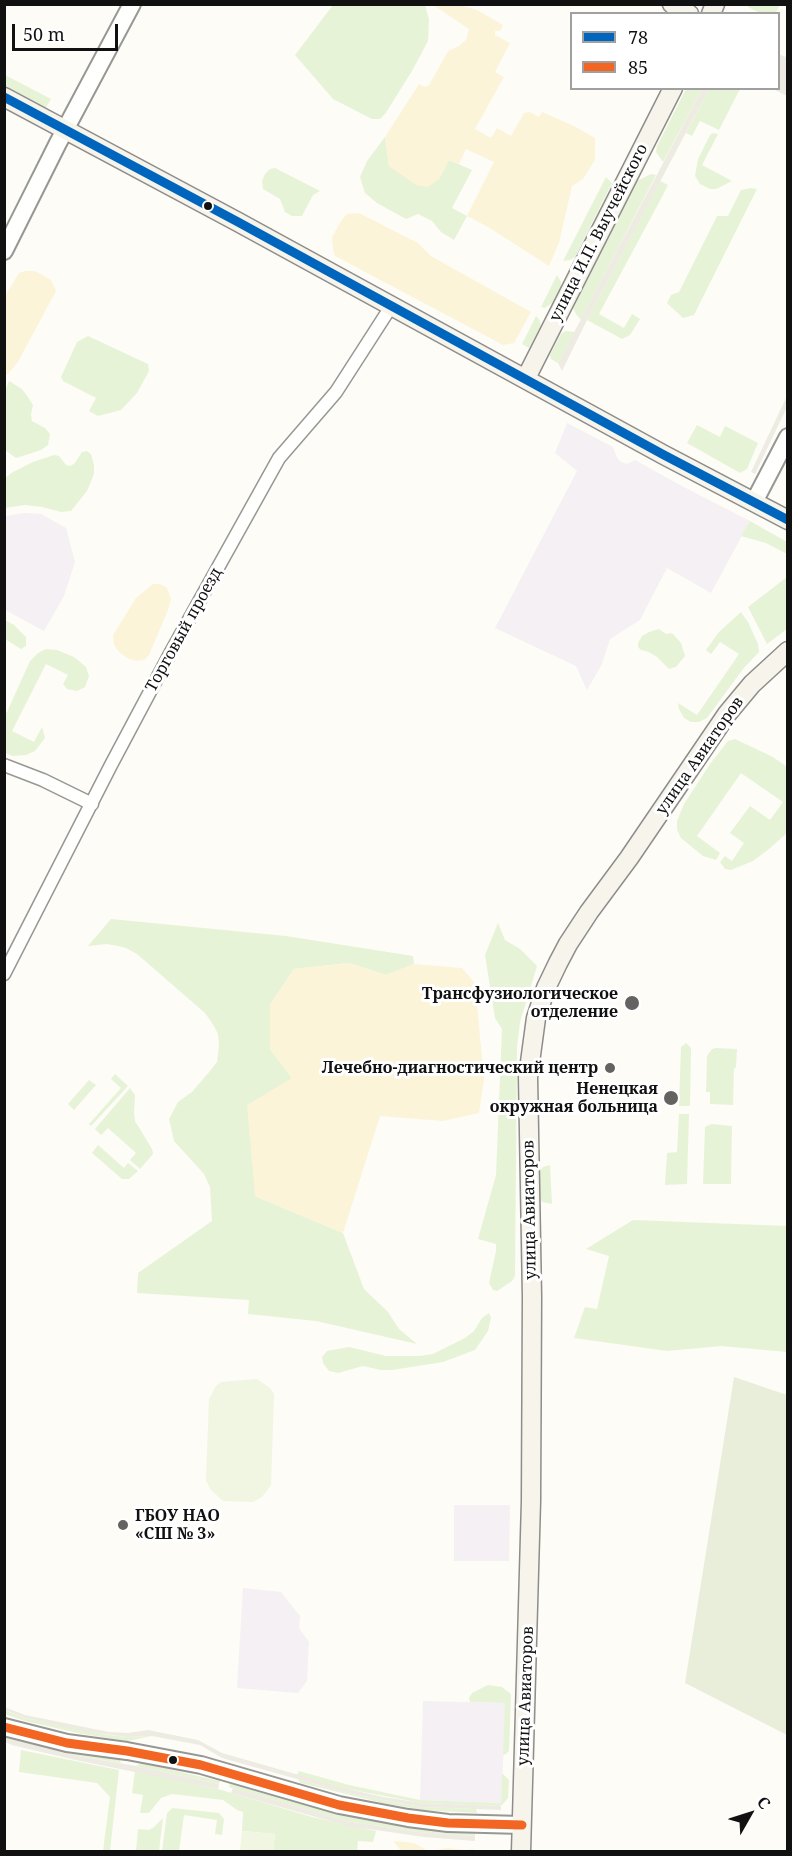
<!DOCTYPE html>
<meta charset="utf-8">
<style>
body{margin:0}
#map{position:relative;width:792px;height:1856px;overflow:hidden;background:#fdfcf7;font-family:"Noto Serif",serif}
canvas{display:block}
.frame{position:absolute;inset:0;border:6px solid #111;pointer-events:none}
.legend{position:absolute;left:570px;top:12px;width:210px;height:78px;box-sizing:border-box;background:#fff;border:2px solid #a0a0a0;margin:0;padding:8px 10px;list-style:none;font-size:18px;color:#111}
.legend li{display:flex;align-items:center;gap:12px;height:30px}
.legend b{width:30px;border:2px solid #a0a0a0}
.north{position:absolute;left:720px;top:1784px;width:60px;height:60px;-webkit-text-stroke:4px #fff;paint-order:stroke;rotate:51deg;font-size:16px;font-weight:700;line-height:24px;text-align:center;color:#111}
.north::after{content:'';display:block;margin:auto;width:21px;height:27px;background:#111;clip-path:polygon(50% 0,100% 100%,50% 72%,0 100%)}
.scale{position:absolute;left:12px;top:24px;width:106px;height:27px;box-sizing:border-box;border:3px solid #111;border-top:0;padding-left:8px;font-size:18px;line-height:21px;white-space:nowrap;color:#111;-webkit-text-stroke:4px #fff;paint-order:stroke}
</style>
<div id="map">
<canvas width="792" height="1856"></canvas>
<div class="frame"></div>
<ul class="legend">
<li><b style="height:8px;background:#0065bd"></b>78</li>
<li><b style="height:8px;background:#f26522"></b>85</li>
</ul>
<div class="north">С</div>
<div class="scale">50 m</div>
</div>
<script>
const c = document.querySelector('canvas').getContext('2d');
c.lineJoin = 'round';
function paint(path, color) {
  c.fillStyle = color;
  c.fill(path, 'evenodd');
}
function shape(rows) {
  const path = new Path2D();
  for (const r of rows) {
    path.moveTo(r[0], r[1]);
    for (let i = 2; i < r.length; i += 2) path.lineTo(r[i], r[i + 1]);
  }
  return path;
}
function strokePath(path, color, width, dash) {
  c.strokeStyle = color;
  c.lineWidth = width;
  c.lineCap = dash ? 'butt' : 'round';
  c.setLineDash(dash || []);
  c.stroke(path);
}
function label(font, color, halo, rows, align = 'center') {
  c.font = font + ' "Noto Serif",serif';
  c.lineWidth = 6;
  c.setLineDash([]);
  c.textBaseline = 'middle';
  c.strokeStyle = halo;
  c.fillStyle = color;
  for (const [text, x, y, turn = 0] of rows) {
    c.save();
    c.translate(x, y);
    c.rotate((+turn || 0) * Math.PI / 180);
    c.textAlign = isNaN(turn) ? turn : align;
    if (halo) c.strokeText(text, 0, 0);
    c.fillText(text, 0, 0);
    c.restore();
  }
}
paint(shape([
 [567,423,613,447,617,458,621,462,627,464,635,460,680,485,750,521,711,593,667,568,640,620,610,639,602,664,587,690,576,666,495,628,577,471,555,453],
 [24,513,41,514,66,528,75,562,64,596,44,631,5,610,5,516],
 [454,1505,510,1505,509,1561,454,1561],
 [243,1588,281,1592,300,1616,299,1628,309,1642,307,1681,298,1693,237,1688],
 [423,1701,506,1703,501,1803,420,1800]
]), '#f5f0f3');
paint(shape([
 [333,5,425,5,429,19,428,41,412,71,385,114,380,119,372,119,333,99,295,55],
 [747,5,780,5,775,14,760,13,748,7],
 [5,75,51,99,45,109,6,88,5,85],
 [686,89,702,89,663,162,656,152,657,146],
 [709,89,740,89,719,130,700,121,692,136,686,133],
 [713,133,718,134,702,165,732,181,716,189,710,189,700,184,695,176,698,159,710,135],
 [385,137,389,166,439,179,449,160,472,170,452,208,467,216,454,240,441,232,432,221,418,214,406,219,377,203,365,193,360,177,367,161],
 [275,168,320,191,313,195,302,216,292,216,285,212,280,199,263,189,262,181,265,174,270,169],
 [651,174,656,175,581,320,576,314,572,306,637,181],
 [606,177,612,183,575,257,570,260,563,261],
 [660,181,668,185,663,195,599,314,624,328,632,314,640,319,630,335,622,339,587,320],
 [751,188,757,189,694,315,683,318,667,303,671,295,679,292,717,216,728,216,741,190],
 [557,275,561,282,561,287,552,303,545,308,541,307],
 [536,316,540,321,541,325,529,348,522,344],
 [565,331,575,332,558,363,551,359,550,355,561,334],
 [88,336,148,364,149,371,137,393,121,410,98,416,89,411,96,398,63,381,61,377,77,342],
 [9,381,22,389,28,397,33,405,31,414,32,421,45,428,50,434,48,445,41,450,16,458,5,450,5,391],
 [697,425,720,437,725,426,758,443,747,469,740,473,687,443],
 [87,451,91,454,94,465,94,474,87,491,71,511,61,512,42,507,25,505,5,508,5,478,13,472,33,462,54,455,59,456,66,465,70,466,74,464,82,452],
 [750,521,787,542,787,554,766,543,741,536],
 [787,577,787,629,767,644,748,607],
 [741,612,748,622,758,644,759,652,743,669,707,718,699,722,691,722,684,718,679,709,678,703,697,715,739,654,720,642,711,654,706,650,719,632],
 [5,620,14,625,26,637,26,646,21,649,5,639],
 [659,629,666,634,672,633,681,643,685,656,676,667,669,669,657,657,649,652,641,650,638,647,638,643,642,636,649,632],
 [46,649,57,650,74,657,86,667,89,676,85,687,77,691,67,689,63,684,68,675,46,664,12,731,34,742,42,727,45,738,35,751,26,755,13,756,5,753,5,714,7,712,30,661,38,653],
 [735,739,773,757,787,767,788,832,769,849,753,861,731,870,725,869,720,862,725,856,732,861,744,843,730,833,750,806,770,820,783,802,741,773,697,836,720,853,716,860,703,856,681,838,677,830,677,821,684,804,710,764,728,741],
 [111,919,286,936,413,956,414,964,386,975,349,963,294,969,270,1005,270,1049,292,1078,255,1196,343,1233,364,1289,388,1312,399,1329,417,1344,316,1321,248,1314,249,1300,137,1293,138,1273,212,1221,210,1187,204,1174,174,1141,169,1119,178,1102,192,1092,210,1071,217,1062,219,1045,218,1034,214,1026,205,1013,137,954,126,948,118,946,107,944,88,946],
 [498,923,505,940,520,949,537,966,520,1022,517,1047,515,1276,512,1281,497,1291,493,1290,489,1283,496,1251,496,1244,478,1239,496,1175,502,1029,495,1018,485,955],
 [686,1043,691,1048,690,1106,679,1106,681,1047],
 [716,1048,737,1049,736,1068,734,1068,733,1105,710,1104,710,1092,706,1092,707,1056,712,1049],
 [115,1074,128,1086,91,1126,89,1124,121,1088,111,1079],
 [89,1080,96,1085,74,1110,68,1104],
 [130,1088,135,1095,134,1112,135,1121,152,1149,153,1154,140,1169,130,1160,136,1153,108,1128,101,1135,95,1129],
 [679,1114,689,1114,687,1184,665,1185,667,1153,677,1152],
 [711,1124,732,1126,731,1184,703,1184,705,1127],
 [98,1145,124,1168,128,1163,138,1171,129,1179,122,1179,92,1153],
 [550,1165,552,1204,542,1202,538,1195,539,1173,543,1167],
 [633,1220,787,1226,787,1352,721,1346,667,1351,574,1338,585,1307,597,1309,609,1256,586,1249],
 [489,1313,491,1318,488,1331,475,1350,443,1362,392,1370,381,1370,363,1366,338,1373,329,1371,323,1363,322,1357,327,1351,349,1347,386,1356,420,1356,433,1354,465,1338,474,1331,482,1318],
 [488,1685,502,1687,511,1694,509,1751,506,1754,503,1755,505,1703,470,1702,469,1698,472,1693],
 [4,1710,25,1718,109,1735,127,1737,152,1736,128,1741,82,1734,25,1721,5,1714],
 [23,1740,120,1760,121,1763,72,1755,21,1742],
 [21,1750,119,1770,110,1851,103,1851,110,1797,97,1783,19,1772],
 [141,1763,220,1781,219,1784,136,1766],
 [135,1771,218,1789,312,1817,376,1831,373,1842,358,1841,357,1851,273,1851,275,1834,242,1831,243,1812,237,1810,223,1800,172,1794,161,1798,149,1813,140,1813,143,1795,132,1793],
 [299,1771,349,1785,420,1800,501,1803,502,1773,509,1780,508,1798,502,1805,498,1806,421,1803,348,1789,297,1775],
 [297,1779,347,1793,421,1807,476,1809,477,1813,422,1810,383,1803,301,1783],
 [230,1783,347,1816,423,1829,475,1832,475,1836,418,1832,346,1821,229,1787],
 [172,1808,219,1813,224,1819,222,1835,215,1834,217,1820,184,1815,179,1851,162,1851,167,1813],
 [163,1818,159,1851,136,1851,138,1829,149,1830,154,1827]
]), '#e7f3d7');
paint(shape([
 [433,5,459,5,477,10,503,25,500,31,495,31,495,35,510,43,495,72,504,77,475,129,491,138,497,128,511,136,524,113,530,112,539,117,542,112,574,126,595,138,595,160,583,179,572,186,559,243,549,266,488,227,467,216,494,162,466,149,459,164,449,160,439,179,428,187,416,185,389,166,385,137,419,84,425,87,429,85,448,51,459,46,466,40,469,29],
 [359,213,418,243,431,256,531,312,514,343,503,345,335,256,333,249,332,237,341,221,347,214],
 [25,271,34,271,41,274,51,280,56,291,18,362,8,374,5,374,5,296,19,273],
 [153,584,160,584,167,588,171,599,168,610,149,655,144,660,136,661,127,658,118,651,114,645,113,635,136,598],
 [349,963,386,975,414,964,462,968,475,983,484,1079,479,1113,443,1121,380,1116,343,1233,255,1196,247,1105,292,1078,270,1049,270,1005,294,969],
 [395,1841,414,1843,428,1851,448,1848,466,1850,472,1849,478,1851,401,1851,394,1842]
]), '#fcf4d9');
paint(shape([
 [734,1377,787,1395,787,1735,685,1683]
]), '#e9eedb');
paint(shape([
 [257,1379,270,1388,274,1394,271,1485,262,1497,253,1502,223,1501,210,1489,206,1480,209,1399,216,1386,221,1382],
 [242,1831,275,1834,273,1851,240,1851]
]), '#f0f6e1');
paint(shape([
 [787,53,787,96,773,89,778,88,779,54,785,57],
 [702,89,709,89,587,320,562,371,558,363],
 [787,396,787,407,755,474,751,472],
 [4,1707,25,1715,109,1732,128,1733,148,1730,198,1740,222,1753,348,1789,383,1797,422,1803,501,1806,501,1810,421,1807,347,1793,222,1758,200,1745,152,1736,127,1737,83,1731,25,1718,5,1710],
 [5,1737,72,1755,136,1766,219,1784,218,1789,71,1759,12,1745,5,1742],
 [233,1788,346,1821,418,1832,475,1836,475,1841,424,1837,348,1826,231,1793]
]), '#edebe2');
const minor = shape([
 [4,765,43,780,92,804],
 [4,974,111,765,171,652,279,458,336,392,392,305]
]);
const tertiary = shape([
 [4,251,58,143,132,4],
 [754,502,788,437],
 [4,1727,67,1743,127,1751,201,1765,339,1805,408,1818,448,1823,522,1825]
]);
const secondary = shape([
 [672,4,689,14],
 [711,14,715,4],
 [4,97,238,222,664,455,788,520],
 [526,378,673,88],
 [521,1852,531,1501,532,1297,528,1077,536,1018,546,988,558,963,568,944,589,912,629,858,727,714,752,684,788,651]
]);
strokePath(minor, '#979795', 15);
strokePath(tertiary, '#979795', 20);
strokePath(secondary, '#8e8d8b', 21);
strokePath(minor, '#fffffe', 12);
strokePath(tertiary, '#fffffe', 16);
strokePath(secondary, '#f6f4eb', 18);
strokePath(shape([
 [4,97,238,222,664,455,788,520]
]), '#0065bd', 9);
strokePath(shape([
 [4,1727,67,1743,127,1751,201,1765,339,1805,408,1818,448,1823,522,1825]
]), '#f26522', 9);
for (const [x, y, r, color] of [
 [208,206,5,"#111"],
 [632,1003,8,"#646362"],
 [610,1068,6,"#646362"],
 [671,1098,8,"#646362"],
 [123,1525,6,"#646362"],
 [173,1760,5,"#111"]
]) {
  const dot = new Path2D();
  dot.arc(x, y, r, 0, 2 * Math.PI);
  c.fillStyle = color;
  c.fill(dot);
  strokePath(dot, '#fff', 2);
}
label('16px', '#111', '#fff', [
 ["улица И.П. Выучейского",599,233,-63],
 ["Торговый проезд",184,630,-61],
 ["улица Авиаторов",700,756,-55],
 ["улица Авиаторов",530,1210,-91],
 ["улица Авиаторов",526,1696,-88]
]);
label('bold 16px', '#111', '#fff', [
 ["Трансфузиологическое",618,994],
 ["отделение",618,1012],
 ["Лечебно-диагностический центр",598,1068],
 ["Ненецкая",658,1089],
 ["окружная больница",658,1107],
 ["ГБОУ НАО",135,1516,"left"],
 ["«СШ № 3»",135,1534,"left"]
], 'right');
</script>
